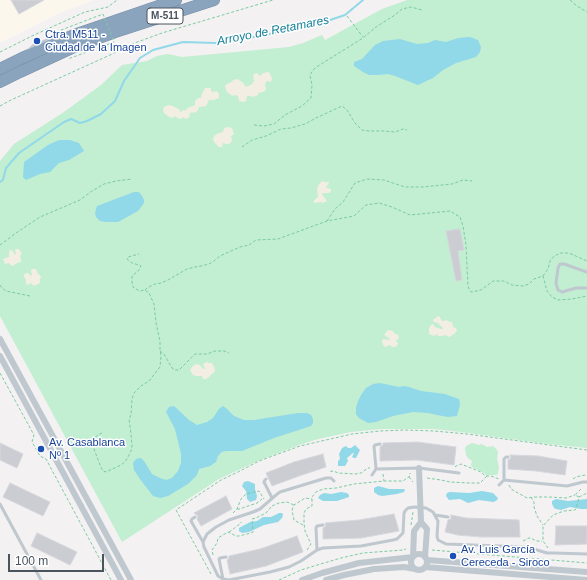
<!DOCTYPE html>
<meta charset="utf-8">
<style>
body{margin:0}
#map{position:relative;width:587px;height:580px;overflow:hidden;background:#f3f1f1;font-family:Helvetica,sans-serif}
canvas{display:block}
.scale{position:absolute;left:8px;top:554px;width:96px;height:18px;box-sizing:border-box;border:2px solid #49545e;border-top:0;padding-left:5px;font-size:12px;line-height:14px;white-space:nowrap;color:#49545e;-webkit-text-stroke:3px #fff;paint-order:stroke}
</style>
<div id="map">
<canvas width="587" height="580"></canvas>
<div class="scale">100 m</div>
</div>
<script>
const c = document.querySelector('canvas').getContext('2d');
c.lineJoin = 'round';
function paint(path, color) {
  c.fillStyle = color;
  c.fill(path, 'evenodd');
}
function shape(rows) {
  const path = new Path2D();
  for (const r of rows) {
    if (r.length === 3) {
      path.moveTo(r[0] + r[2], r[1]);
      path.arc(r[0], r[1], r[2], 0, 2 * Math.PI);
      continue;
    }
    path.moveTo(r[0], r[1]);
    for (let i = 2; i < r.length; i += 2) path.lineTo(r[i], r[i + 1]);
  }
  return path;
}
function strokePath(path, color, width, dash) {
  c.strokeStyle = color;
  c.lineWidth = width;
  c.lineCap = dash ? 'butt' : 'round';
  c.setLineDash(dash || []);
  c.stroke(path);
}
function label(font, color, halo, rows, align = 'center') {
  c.font = font + ' Helvetica,sans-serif';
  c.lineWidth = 3;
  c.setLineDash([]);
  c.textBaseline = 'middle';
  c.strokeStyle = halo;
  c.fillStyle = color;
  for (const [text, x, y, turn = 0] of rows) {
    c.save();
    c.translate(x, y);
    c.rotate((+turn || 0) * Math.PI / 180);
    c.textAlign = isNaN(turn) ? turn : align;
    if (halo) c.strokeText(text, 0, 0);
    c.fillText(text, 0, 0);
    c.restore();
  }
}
paint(shape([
 [0,0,94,0,62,12,0,43]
]), '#fcf7ec');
paint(shape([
 [407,0,587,0,587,448,540,443,469,433,434,429,381,429,351,432,318,439,299,445,260,460,219,479,122,542,0,316,0,161,14,144,64,112,101,85,122,65,147,61,157,56,168,54,182,57,289,47,303,43,322,35,325,40,382,9],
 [472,443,479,445,482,444,487,447,493,446,497,450,498,452,497,459,499,467,498,473,497,475,486,475,482,472,472,467,471,465,472,461,468,458,466,455,465,449,466,446]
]), '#c2eed2');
paint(shape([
 [269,72,272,78,271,82,267,81,265,84,266,90,263,92,258,93,258,95,256,96,252,97,251,96,247,96,246,101,243,102,239,101,238,96,235,95,232,96,230,94,228,93,226,90,225,86,227,84,232,82,233,80,238,79,243,83,246,87,252,84,254,81,253,75,256,73,258,74,260,76,263,73],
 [205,88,210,88,211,89,211,91,213,92,217,91,219,94,219,98,214,100,209,100,206,106,199,107,198,110,196,112,194,113,192,112,189,114,190,116,188,118,186,119,183,117,181,119,177,118,176,116,171,118,165,114,163,111,164,107,166,106,170,105,179,109,180,112,184,110,185,111,189,107,194,106,195,104,195,101,198,98,201,98,202,94],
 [229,127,232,128,234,134,231,136,232,141,229,144,227,144,223,143,222,147,219,147,214,142,213,139,214,136,217,134,219,133,223,132,224,128],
 [322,181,325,182,329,182,328,185,326,186,327,188,331,189,331,191,329,193,322,193,322,194,327,201,323,203,321,202,314,203,314,200,318,197,317,189,318,186],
 [16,249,19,249,22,254,20,256,21,259,21,262,17,263,14,265,12,266,9,263,5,264,3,259,9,257,9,252,10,250,12,250,15,255,16,253,15,250],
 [32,269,36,269,38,274,40,275,41,277,40,279,40,283,34,286,31,283,28,285,26,284,26,280,24,277,24,275,26,273,28,273,30,275,32,276,31,270],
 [438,316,439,316,442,321,444,321,446,320,450,322,452,322,453,327,456,328,457,331,454,334,449,337,445,335,442,336,438,336,437,334,434,336,429,334,429,328,431,325,433,324,435,327,441,329,443,329,442,327,438,323,434,322,433,320],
 [388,330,393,331,395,334,397,334,398,335,399,338,396,341,398,343,397,346,395,347,392,347,390,345,385,347,383,345,382,341,383,339,390,340,389,338,384,335],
 [207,362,209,363,212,363,214,367,215,371,209,377,206,379,203,379,202,376,196,376,193,375,190,370,193,366,196,364,200,365,203,369,204,369,205,368,203,365,203,364]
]), '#f3eee3');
paint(shape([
 [470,37,478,40,481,47,480,52,476,57,456,63,443,70,433,78,418,85,395,76,388,74,378,75,369,75,363,72,354,66,354,62,362,59,375,45,383,41,400,39,417,44,428,43,435,40,446,42,458,38],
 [59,140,70,140,79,143,84,151,69,160,59,163,50,172,40,174,26,180,23,177,24,162,48,145],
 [134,192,139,192,142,196,144,200,144,203,138,211,118,222,106,222,100,221,96,217,95,213,97,206],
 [380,383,399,387,404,386,409,387,421,391,445,394,453,397,459,399,460,405,457,416,448,417,437,415,428,413,413,412,393,416,376,422,368,423,359,418,356,414,356,408,358,401,361,395,366,388,373,384],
 [174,406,189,420,197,425,207,422,213,418,219,409,223,406,227,409,234,416,244,420,254,420,298,413,307,413,311,415,313,419,313,423,311,426,274,438,242,451,226,451,222,452,218,456,216,462,210,466,199,469,197,475,188,484,168,496,160,498,153,496,140,479,134,470,133,463,136,459,141,458,144,461,152,474,160,478,166,480,172,478,178,471,181,463,181,454,175,429,166,412,169,407],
 [355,445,360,450,356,458,354,458,352,457,354,453,353,453,347,458,348,461,345,466,338,466,338,461,340,459,339,454,342,448,346,446,348,448,351,448],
 [248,481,255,484,255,489,257,496,256,500,250,502,247,499,246,491,242,486,244,482],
 [378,486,389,489,404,489,405,490,404,492,397,494,382,496,378,495,374,492,374,488],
 [482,491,493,493,497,497,498,499,497,500,494,502,479,500,468,503,460,499,449,500,446,496,447,493,450,492,469,493],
 [341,492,347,493,349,495,349,497,337,501,323,501,318,498,320,495,324,493,331,494],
 [556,499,568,501,587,499,587,509,581,509,570,507,561,510,556,509,554,508,552,504,552,501],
 [279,513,282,513,283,515,282,518,278,522,264,525,249,532,242,533,239,531,239,528,250,522,257,521,263,517,271,517]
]), '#91d8e9');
strokePath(shape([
 [0,182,3,180,6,168,19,153,64,122,71,119,80,123,87,121,101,114,115,101,124,81,140,58,153,50,183,42,216,43,233,40,266,35,290,28,324,22,345,15,363,0]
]), '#91d8e9', 2);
const building = shape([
 [11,0,44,0,19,14,11,0],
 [460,229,464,250,458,251,462,280,456,281,446,231,460,229],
 [417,442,456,447,454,465,417,460,380,461,380,447,383,445,383,443,417,442],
 [0,443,23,454,17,468,0,460,0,443],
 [323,454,326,467,299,476,272,486,266,473,294,462,323,454],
 [510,455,538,456,567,461,565,475,536,471,508,469,508,460,510,459,511,457,510,455],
 [10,483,50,502,43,516,3,497,10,483],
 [226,496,232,509,201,526,197,519,198,516,194,513,226,496],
 [394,514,399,531,361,538,323,539,323,528,326,526,325,523,359,520,394,514],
 [451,515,466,518,519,520,520,537,481,537,458,535,445,532,448,520,451,519,451,515],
 [556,526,587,526,587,544,555,545,556,526],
 [37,533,77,552,70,565,31,546,37,533],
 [297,536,303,552,266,566,230,574,227,560,229,558,229,556,260,549,297,536]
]);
paint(building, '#cbcdd3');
strokePath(building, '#d5d7dc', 1);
const highway = shape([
 [0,69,20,59,74,35,176,0],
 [0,82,20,72,74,47,115,32,214,0]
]);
strokePath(highway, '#768fa9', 12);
strokePath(shape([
 [570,0,577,6,587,12],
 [347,16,363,37],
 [0,52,34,35,85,12,108,7,117,0],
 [0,106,11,100,110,55,132,44,162,33,273,0],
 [254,125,264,126,274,124,285,115,302,106,311,98,312,85,310,75,313,70,318,66,363,38,376,27,395,15,402,9,411,7,422,10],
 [242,147,252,140,266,136,281,129,291,128,305,124,316,118,342,106,347,110,355,123,362,130,369,131,384,131,395,132,403,129,407,130],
 [327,221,335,209,343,202,355,183,367,179,384,180,405,187,423,187,452,184,463,180,472,181],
 [0,245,16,233,40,217,80,200,92,191,104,184,116,181,132,179],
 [543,276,548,269,550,261,554,256,561,253,569,253,587,261],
 [0,285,2,288,6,291,30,296],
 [145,290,147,288,155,284,161,283,168,280,187,269,195,267,201,266,209,264,214,261,220,256,240,247,249,245,256,240,278,239,327,221,354,216,366,205,379,203,392,207,410,215,450,211,460,217,463,226,466,245,468,287,471,292,481,290,493,281,504,281,512,285,523,286,529,284,534,279,543,276,547,291,552,297,558,300,572,299,587,296],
 [160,351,164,354,172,368,175,370,179,370,195,354,207,354,215,351,224,351,229,353],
 [0,373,34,435,32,442,40,456,46,459,111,580],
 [102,433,98,435,94,438,94,449,100,465,103,471,106,472,121,465,125,462,128,457,131,451,132,446,131,434,129,419,131,415,132,399,134,393,141,386,149,381,160,367,161,356,160,350,160,341,156,323,154,304,149,293,145,290,140,291,136,289,133,287,132,282,132,276,139,270,141,266,139,265,132,263,127,259,128,257,139,254],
 [455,467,456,466,461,464,481,472,485,476,491,476,499,479],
 [331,472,331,471,336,472,338,473,355,474,361,473,368,468,370,468],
 [383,474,384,481],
 [409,477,413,482],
 [427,478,441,480,450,482,469,483,480,483,487,476],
 [573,479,576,477,585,475,587,476],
 [509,485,511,489,527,498,535,497,549,497,566,498,575,495],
 [531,497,534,502,534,507,537,516,543,525],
 [579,497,587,493],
 [272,506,274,505,279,503,287,502,294,505],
 [237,509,240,509,245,507,257,503,262,499],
 [233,513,237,509,241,499,246,494,259,491,264,499],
 [303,525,294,520,292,510,294,505,302,500,305,498,312,499],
 [411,525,413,512],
 [229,532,232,530,241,523,241,522],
 [523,541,529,538,531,538,536,541,542,541],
 [548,548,543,541,543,526,553,515,564,511,575,510,576,509,579,497,575,495,582,488],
 [307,550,311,544,305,531,304,523,304,513,306,509,312,506,312,497,316,492,323,489,336,488,354,484,384,481,403,481,410,476,410,473],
 [432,550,587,563],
 [213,555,212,550,217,543,218,538,228,532,236,536,239,536,251,533,253,532,252,519,256,518,266,513,271,507,270,506],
 [211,574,176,510,221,480,238,472,259,461,300,446,352,434,380,431,405,430,434,431,467,434,587,450],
 [279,580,301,570,324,563,341,558,363,553,403,550,406,549]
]), '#7bcba2', 1, [3, 2]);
strokePath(shape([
 [28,51,33,46,55,37,61,36],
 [587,272,564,264,560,264,558,268,556,283,558,290,562,292,576,288,587,288],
 [376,469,374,446,375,445,380,444],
 [372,475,376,469,419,468,459,473],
 [266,479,265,480,264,482,272,498],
 [504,480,504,459,506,457,508,457],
 [334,481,331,478,326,478,280,492,276,495,260,509,253,512,229,520,216,527,207,534,203,542,204,547,218,576,223,579,229,580,270,572,289,567,301,561,317,550,323,548,361,546,393,540,397,539,403,533,404,513,405,511,408,508,414,507,426,508,433,512,438,521,437,536,438,540,446,544,527,547,547,553,553,553,587,554],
 [499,485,504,480,567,486,583,482,587,482],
 [0,504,41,580],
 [435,515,448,517],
 [195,517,192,519,191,521,203,542],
 [317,550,316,528,317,526,323,525],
 [223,579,219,559,220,558,226,557]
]), '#bfc8cf', 3);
strokePath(shape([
 [0,339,131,580],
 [0,356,121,580],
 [419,468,421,522],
 [419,562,8],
 [427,560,587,572],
 [425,567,587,580],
 [302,580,322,573,359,563,413,557,414,531,421,522,427,529,425,557],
 [326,580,344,575,374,569,404,567,415,569]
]), '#bfc8cf', 6);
strokePath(highway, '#8ba4bd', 11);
strokePath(shape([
 [56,32,103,14,114,42,68,59]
]), '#7bcba2', 1, [3, 2]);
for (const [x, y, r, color] of [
 [37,41,4,"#1a4fb4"],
 [41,449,4,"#1a4fb4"],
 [453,556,4,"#1a4fb4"]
]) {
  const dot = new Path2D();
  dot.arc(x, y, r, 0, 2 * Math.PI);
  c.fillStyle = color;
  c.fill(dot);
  strokePath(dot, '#fff', 1.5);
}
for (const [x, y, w] of [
 [165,16,36]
]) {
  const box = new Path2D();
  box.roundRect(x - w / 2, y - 8, w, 16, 3);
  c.fillStyle = '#fff';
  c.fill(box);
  strokePath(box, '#49545e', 1);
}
label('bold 10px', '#49545e', null, [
 ["M-511",165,16]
]);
label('11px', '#164399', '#fff', [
 ["Ctra. M511 -",45,35],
 ["Ciudad de la Imagen",45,48],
 ["Av. Casablanca",49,443],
 ["Nº 1",49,456],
 ["Av. Luis García",461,550],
 ["Cereceda - Siroco",461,563]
], 'left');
label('italic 12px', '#127f99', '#fff', [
 ["Arroyo de Retamares",273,31,-11]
]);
</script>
